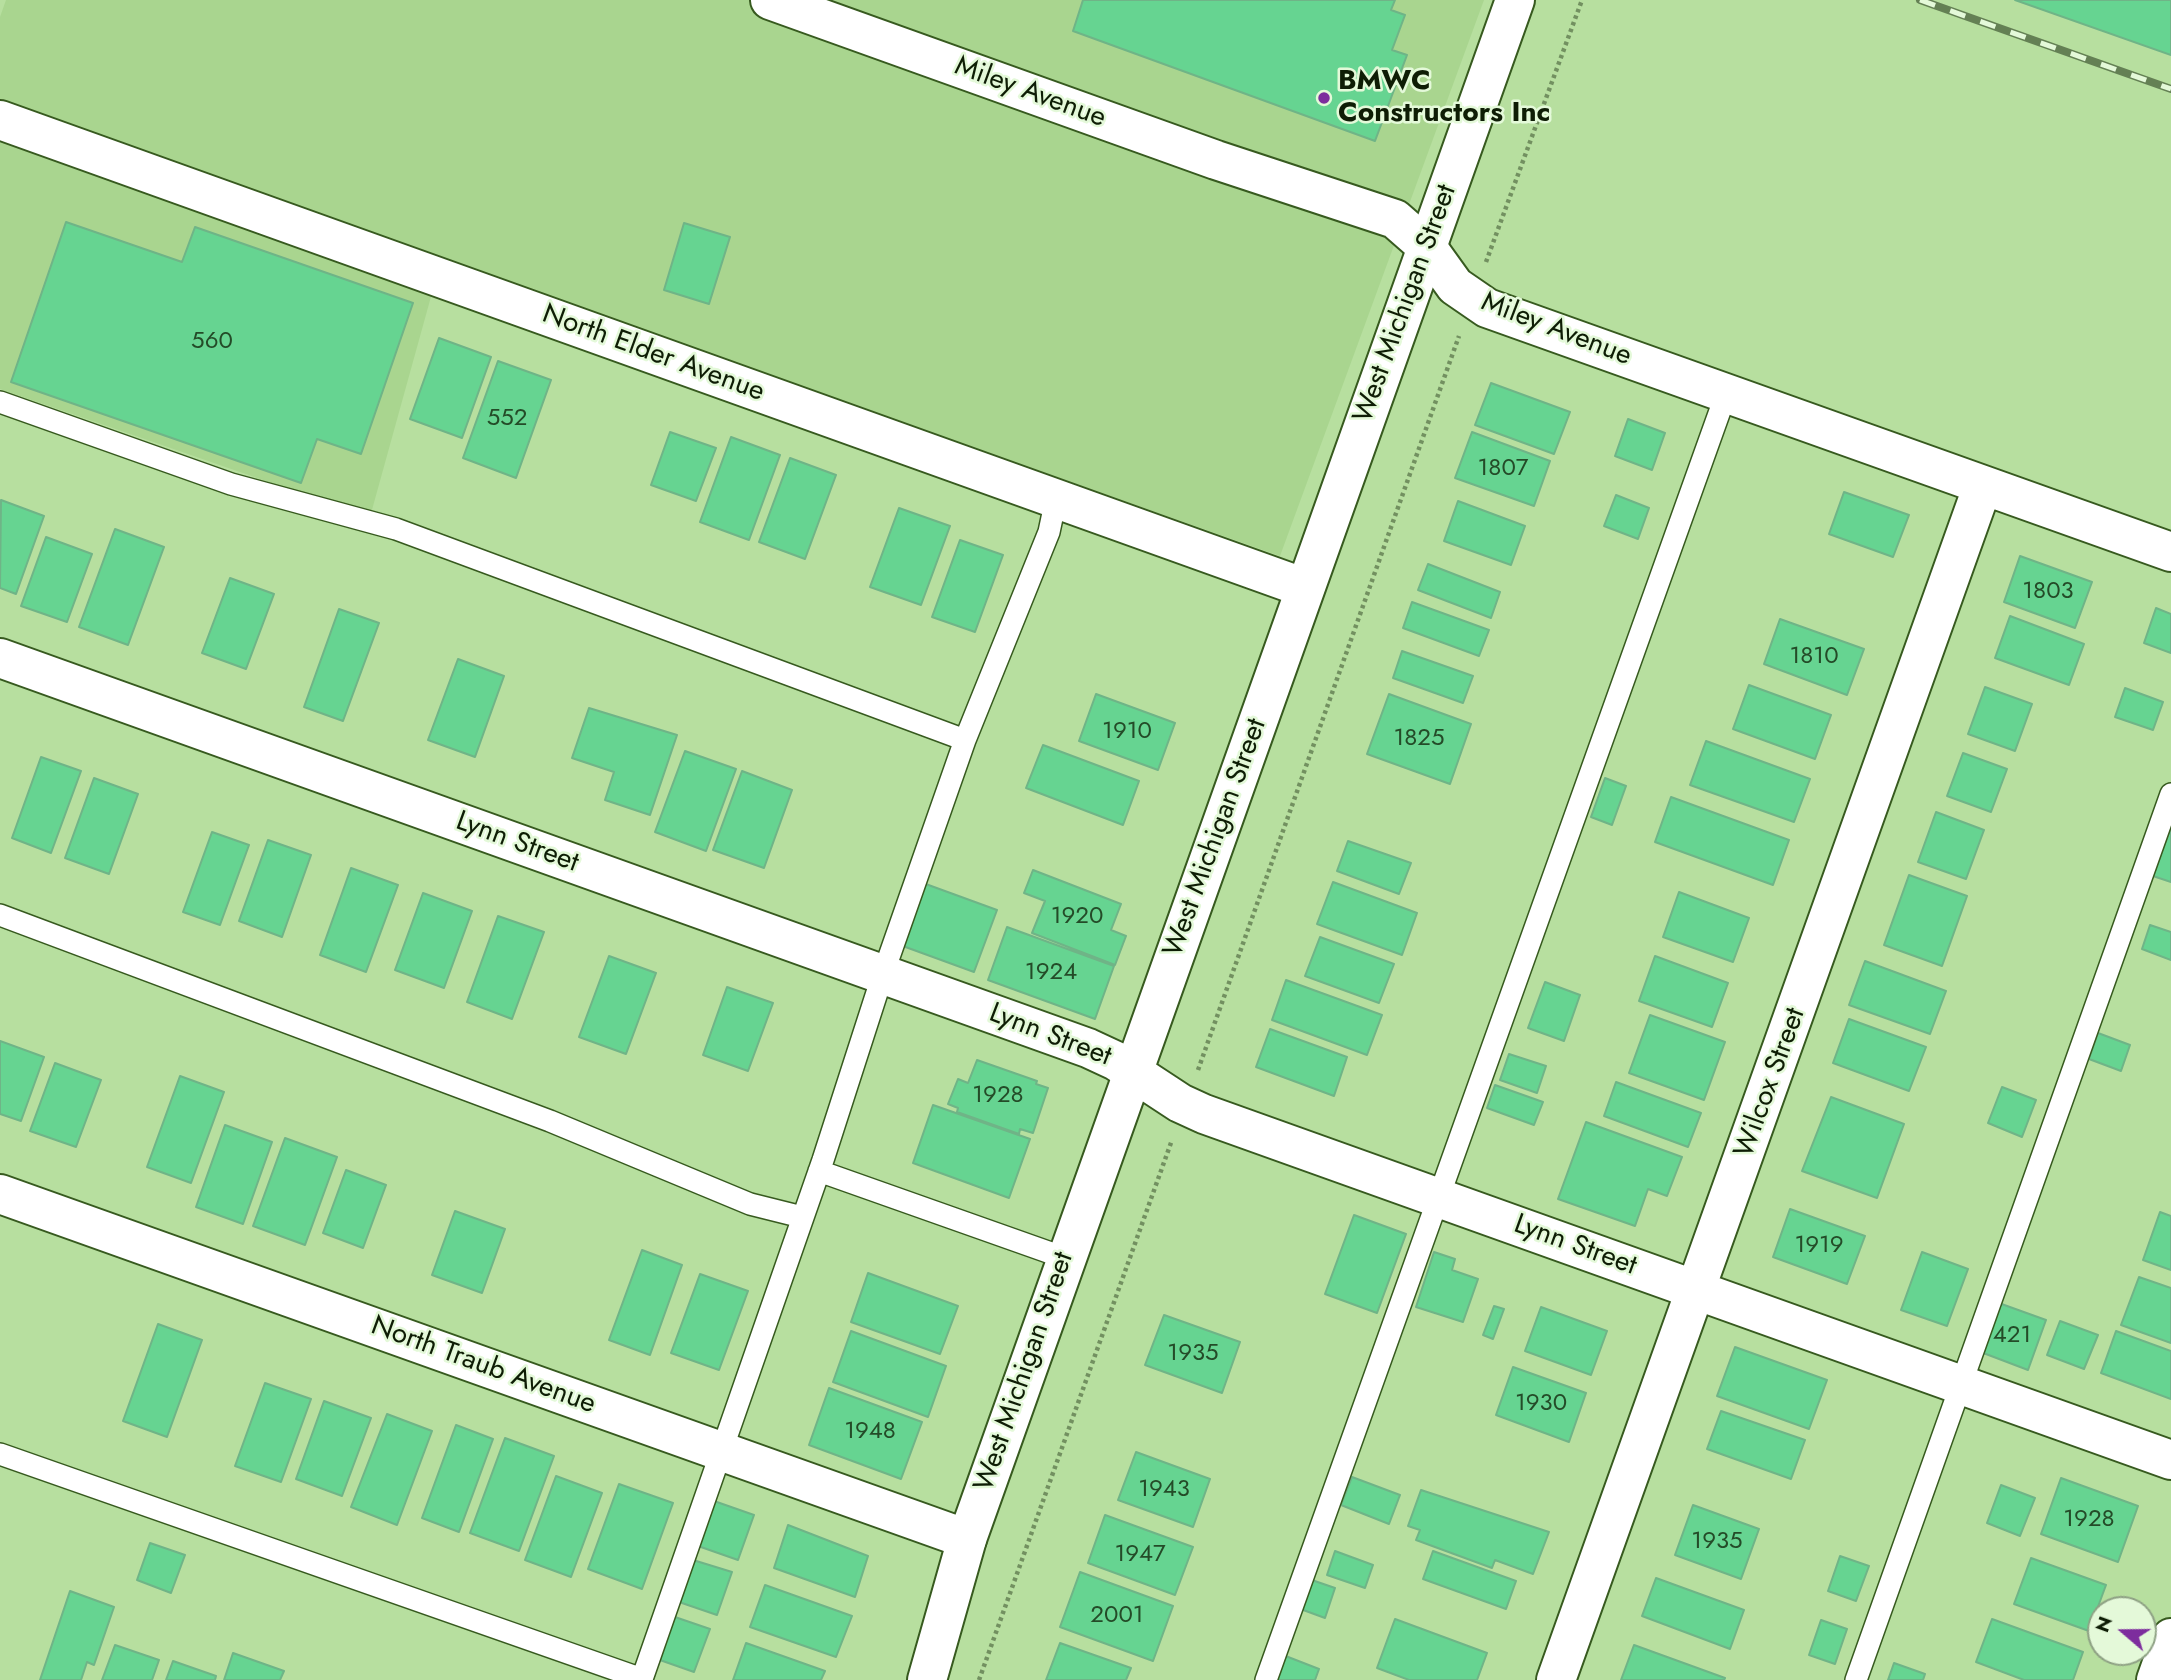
<!DOCTYPE html>
<style>
body{margin:0}
#map{position:relative;width:2171px;height:1680px;overflow:hidden;background:#b7df9f;font-family:Jost,sans-serif}
canvas{display:block}
.north{position:absolute;left:2087px;top:1596px;width:70px;height:70px;box-sizing:border-box;background:#e4f9d9;border:2px solid #8ea184;border-radius:50%;rotate:290deg;font-size:19px;font-weight:700;line-height:28px;text-align:center;color:#0e1d05}
.north::after{content:'';display:block;margin:auto;width:24px;height:32px;background:#7d2d9d;clip-path:polygon(50% 0,100% 100%,50% 72%,0 100%)}
</style>
<div id="map">
<canvas width="2171" height="1680"></canvas>
<div class="north">N</div>
</div>
<script>
const c = document.querySelector('canvas').getContext('2d');
c.lineJoin = 'round';
function paint(path, color) {
  c.fillStyle = color;
  c.fill(path, 'evenodd');
}
function shape(rows) {
  const path = new Path2D();
  for (const r of rows) {
    path.moveTo(r[0], r[1]);
    for (let i = 2; i < r.length; i += 2) path.lineTo(r[i], r[i + 1]);
  }
  return path;
}
function strokePath(path, color, width, dash) {
  c.strokeStyle = color;
  c.lineWidth = width;
  c.lineCap = dash ? 'butt' : 'round';
  c.setLineDash(dash || []);
  c.stroke(path);
}
function label(font, color, halo, rows, align = 'center') {
  c.font = font + ' Jost,sans-serif';
  c.lineWidth = 5;
  c.setLineDash([]);
  c.textBaseline = 'middle';
  c.strokeStyle = halo;
  c.fillStyle = color;
  for (const [text, x, y, turn = 0] of rows) {
    c.save();
    c.translate(x, y);
    c.rotate((+turn || 0) * Math.PI / 180);
    c.textAlign = isNaN(turn) ? turn : align;
    if (halo) c.strokeText(text, 0, 0);
    c.fillText(text, 0, 0);
    c.restore();
  }
}
paint(shape([
 [6,0,1484,0,1280,556,444,261,432,293,370,517,0,389,0,17]
]), '#a9d58f');
const building = shape([
 [1083,0,1395,0,1391,10,1405,15,1392,50,1407,55,1375,141,1073,31,1083,0],
 [2015,0,2171,0,2171,55,2015,0],
 [66,222,182,262,195,227,413,303,361,454,317,439,301,483,11,382,66,222],
 [684,223,730,237,709,304,664,290,684,223],
 [439,338,491,357,462,438,410,419,439,338],
 [498,361,551,380,516,478,463,458,498,361],
 [1491,383,1570,412,1554,454,1475,425,1491,383],
 [1628,419,1665,433,1652,470,1615,456,1628,419],
 [670,432,716,448,696,501,651,485,670,432],
 [1472,432,1550,461,1534,506,1455,478,1472,432],
 [731,437,780,455,749,540,700,522,731,437],
 [790,458,836,475,805,559,759,542,790,458],
 [1844,492,1909,515,1893,557,1829,534,1844,492],
 [1616,495,1649,508,1638,539,1604,526,1616,495],
 [1,500,44,516,16,594,0,588,1,500],
 [1458,501,1525,526,1511,565,1444,541,1458,501],
 [899,508,950,526,921,605,870,587,899,508],
 [115,529,164,547,128,645,79,627,115,529],
 [46,537,92,554,67,622,21,606,46,537],
 [960,540,1003,555,975,632,932,617,960,540],
 [2020,556,2092,582,2075,628,2004,602,2020,556],
 [1428,564,1500,592,1491,618,1418,590,1428,564],
 [230,578,274,594,246,669,202,653,230,578],
 [1412,602,1489,630,1479,656,1403,628,1412,602],
 [2156,608,2171,614,2171,653,2144,643,2156,608],
 [339,609,379,623,343,721,304,707,339,609],
 [2010,616,2084,644,2069,685,1995,658,2010,616],
 [1780,619,1864,649,1847,695,1764,664,1780,619],
 [1402,651,1473,676,1463,703,1393,678,1402,651],
 [458,659,504,676,475,757,428,740,458,659],
 [1749,685,1831,715,1815,759,1733,729,1749,685],
 [1985,687,2032,704,2015,751,1968,734,1985,687],
 [2125,688,2163,702,2153,730,2115,717,2125,688],
 [1096,694,1175,723,1158,770,1079,741,1096,694],
 [1389,694,1471,724,1450,784,1367,754,1389,694],
 [589,708,677,735,650,815,605,800,614,772,572,758,589,708],
 [1706,741,1810,779,1794,822,1690,785,1706,741],
 [1043,745,1139,781,1123,825,1026,788,1043,745],
 [685,751,736,769,706,851,655,832,685,751],
 [1963,753,2007,769,1991,812,1947,796,1963,753],
 [41,757,81,771,51,853,12,838,41,757],
 [742,771,792,790,764,868,713,850,742,771],
 [94,778,138,794,109,874,65,858,94,778],
 [1605,778,1626,786,1612,825,1591,817,1605,778],
 [1671,797,1789,840,1773,885,1655,842,1671,797],
 [1936,812,1984,830,1966,879,1918,862,1936,812],
 [2171,827,2171,882,2153,876,2171,827],
 [212,832,249,845,220,925,183,912,212,832],
 [268,840,311,855,282,937,239,921,268,840],
 [1348,841,1411,863,1399,894,1337,871,1348,841],
 [351,868,398,885,366,972,320,955,351,868],
 [1033,870,1121,904,1111,930,1126,936,1115,965,1032,933,1045,901,1024,893,1033,870],
 [1909,875,1967,896,1942,966,1884,945,1909,875],
 [1333,882,1417,913,1402,955,1317,924,1333,882],
 [923,883,997,910,974,972,900,945,923,883],
 [1679,892,1749,918,1733,962,1663,937,1679,892],
 [423,893,472,911,444,988,395,970,423,893],
 [498,916,544,932,512,1019,467,1002,498,916],
 [2150,925,2171,932,2171,960,2142,949,2150,925],
 [1007,927,1114,966,1095,1019,988,980,1007,927],
 [1320,937,1394,964,1379,1003,1305,976,1320,937],
 [609,956,656,973,626,1054,579,1037,609,956],
 [1655,956,1728,983,1712,1027,1639,1001,1655,956],
 [1865,961,1946,991,1930,1034,1849,1005,1865,961],
 [1286,980,1382,1015,1367,1055,1272,1020,1286,980],
 [1545,982,1580,995,1564,1041,1528,1028,1545,982],
 [727,987,773,1003,748,1071,703,1055,727,987],
 [1650,1015,1725,1042,1704,1100,1629,1073,1650,1015],
 [1849,1019,1926,1047,1909,1091,1833,1063,1849,1019],
 [1270,1029,1347,1057,1334,1096,1256,1067,1270,1029],
 [2098,1033,2130,1045,2121,1071,2089,1059,2098,1033],
 [0,1041,44,1057,21,1121,0,1114,0,1041],
 [1509,1054,1546,1066,1537,1093,1500,1080,1509,1054],
 [977,1060,1037,1081,1036,1084,1048,1088,1033,1133,1020,1129,1019,1134,957,1112,958,1108,948,1104,958,1079,968,1083,977,1060],
 [55,1063,101,1080,76,1147,30,1131,55,1063],
 [180,1076,224,1092,191,1183,147,1167,180,1076],
 [1616,1082,1701,1113,1688,1147,1604,1116,1616,1082],
 [1495,1085,1543,1102,1534,1125,1487,1108,1495,1085],
 [2002,1087,2036,1100,2022,1137,1988,1123,2002,1087],
 [1831,1097,1904,1124,1877,1198,1802,1171,1831,1097],
 [933,1105,1030,1139,1009,1198,913,1163,933,1105],
 [1586,1122,1682,1157,1667,1196,1648,1189,1635,1226,1558,1199,1586,1122],
 [225,1125,272,1142,243,1224,196,1207,225,1125],
 [285,1138,337,1157,305,1245,253,1226,285,1138],
 [346,1170,386,1185,363,1248,323,1233,346,1170],
 [1790,1209,1865,1236,1847,1284,1773,1257,1790,1209],
 [455,1211,505,1229,482,1293,432,1275,455,1211],
 [2160,1212,2171,1216,2171,1270,2143,1260,2160,1212],
 [1354,1215,1406,1234,1377,1313,1325,1294,1354,1215],
 [642,1250,682,1265,650,1355,609,1340,642,1250],
 [1434,1252,1455,1259,1452,1270,1478,1279,1463,1322,1416,1307,1434,1252],
 [1922,1252,1968,1269,1947,1326,1901,1310,1922,1252],
 [868,1273,958,1306,940,1354,851,1322,868,1273],
 [700,1274,748,1291,719,1370,671,1353,700,1274],
 [2139,1277,2171,1288,2171,1343,2121,1325,2139,1277],
 [1996,1302,2046,1320,2028,1370,1978,1351,1996,1302],
 [1494,1306,1504,1309,1493,1339,1483,1335,1494,1306],
 [1541,1307,1607,1331,1591,1375,1525,1351,1541,1307],
 [1164,1315,1240,1342,1222,1393,1145,1365,1164,1315],
 [2060,1321,2098,1335,2084,1369,2047,1355,2060,1321],
 [158,1324,202,1340,167,1437,123,1421,158,1324],
 [851,1331,946,1366,928,1417,833,1382,851,1331],
 [2116,1331,2171,1351,2171,1399,2101,1373,2116,1331],
 [1735,1347,1827,1380,1809,1429,1717,1396,1735,1347],
 [1513,1367,1586,1393,1569,1442,1496,1415,1513,1367],
 [265,1383,311,1399,281,1482,235,1466,265,1383],
 [829,1388,922,1422,901,1479,809,1445,829,1388],
 [324,1401,371,1418,342,1496,296,1479,324,1401],
 [1721,1411,1805,1440,1791,1479,1707,1449,1721,1411],
 [387,1414,432,1431,397,1525,351,1507,387,1414],
 [456,1425,493,1439,459,1532,422,1518,456,1425],
 [505,1438,554,1456,519,1551,470,1533,505,1438],
 [1136,1452,1210,1479,1193,1527,1118,1500,1136,1452],
 [556,1476,602,1493,571,1577,525,1560,556,1476],
 [1352,1477,1400,1495,1389,1524,1341,1505,1352,1477],
 [2061,1478,2138,1506,2118,1562,2041,1534,2061,1478],
 [619,1484,673,1503,642,1589,588,1569,619,1484],
 [2001,1485,2035,1498,2020,1536,1987,1523,2001,1485],
 [1421,1490,1549,1532,1533,1574,1495,1560,1492,1568,1416,1540,1420,1530,1408,1526,1421,1490],
 [714,1501,754,1515,738,1560,698,1546,714,1501],
 [1693,1505,1759,1529,1741,1579,1675,1555,1693,1505],
 [1105,1515,1193,1547,1175,1595,1088,1563,1105,1515],
 [788,1525,868,1556,855,1597,774,1568,788,1525],
 [150,1543,185,1555,171,1593,137,1580,150,1543],
 [1335,1551,1373,1565,1365,1588,1327,1575,1335,1551],
 [1433,1551,1516,1581,1506,1609,1423,1579,1433,1551],
 [1840,1556,1869,1566,1856,1601,1828,1591,1840,1556],
 [2031,1558,2106,1585,2089,1631,2014,1604,2031,1558],
 [693,1560,732,1572,717,1615,679,1602,693,1560],
 [1080,1572,1173,1606,1153,1661,1060,1627,1080,1572],
 [1306,1578,1335,1588,1325,1618,1295,1607,1306,1578],
 [1656,1578,1744,1610,1730,1649,1642,1616,1656,1578],
 [765,1585,852,1616,836,1657,750,1627,765,1585],
 [70,1591,114,1607,94,1665,87,1662,81,1680,40,1680,70,1591],
 [672,1616,710,1629,694,1672,657,1659,672,1616],
 [1395,1619,1487,1653,1477,1680,1409,1680,1377,1668,1395,1619],
 [1992,1619,2083,1652,2073,1680,2024,1680,1976,1662,1992,1619],
 [1821,1620,1847,1629,1835,1664,1809,1655,1821,1620],
 [746,1643,825,1671,821,1680,733,1680,746,1643],
 [1060,1643,1131,1668,1126,1680,1046,1680,1060,1643],
 [115,1645,159,1660,152,1680,102,1680,115,1645],
 [1634,1645,1725,1678,1724,1680,1621,1680,1634,1645],
 [233,1653,284,1671,280,1680,224,1680,233,1653],
 [1283,1655,1319,1669,1315,1680,1274,1680,1283,1655],
 [173,1661,216,1676,215,1680,166,1680,173,1661],
 [1894,1663,1925,1674,1923,1680,1888,1680,1894,1663]
]);
paint(building, '#66d491');
strokePath(building, '#6fb487', 2);
const lane = shape([
 [0,402,231,484,396,529,965,740],
 [0,915,550,1121,750,1204,802,1217],
 [819,1171,1065,1258],
 [0,1454,642,1679,823,1160,883,974,965,740,1049,532,1056,499],
 [1266,1680,1726,394],
 [1856,1680,2171,794]
]);
const street = shape([
 [770,0,1216,160,1395,219,1427,247,1455,286,1487,308,2171,552],
 [0,120,1305,588],
 [0,658,1088,1048,1116,1061,1180,1103,1204,1114,2171,1460],
 [0,1194,967,1539],
 [1556,1680,1983,485],
 [2156,1680,2171,1638]
]);
const secondary = shape([
 [927,1680,967,1539,1515,0]
]);
strokePath(lane, '#375a1f', 24);
strokePath(street, '#375a1f', 42);
strokePath(secondary, '#375a1f', 42);
strokePath(shape([
 [1486,262,1582,0],
 [1198,1070,1459,336],
 [979,1680,1172,1140]
]), '#729060', 4.5, [3.5, 3.5]);
strokePath(lane, '#fff', 21);
strokePath(street, '#fff', 38);
strokePath(secondary, '#fff', 38);
const rail = shape([
 [1920,0,2171,89]
]);
strokePath(rail, '#648054', 8);
strokePath(rail, '#e4f9d9', 5, [16]);
for (const [x, y, r, color] of [
 [1324,98,7,"#7d2d9d"]
]) {
  const dot = new Path2D();
  dot.arc(x, y, r, 0, 2 * Math.PI);
  c.fillStyle = color;
  c.fill(dot);
  strokePath(dot, '#e4f9d9', 2.5);
}
label('24px', '#244b28', null, [
 ["560",212,342],
 ["552",507,419],
 ["1807",1503,469],
 ["1803",2048,592],
 ["1810",1814,657],
 ["1910",1127,732],
 ["1825",1419,739],
 ["1920",1077,917],
 ["1924",1051,973],
 ["1928",998,1096],
 ["1919",1819,1246],
 ["421",2012,1336],
 ["1935",1193,1354],
 ["1930",1541,1404],
 ["1948",870,1432],
 ["1943",1164,1490],
 ["1928",2089,1520],
 ["1935",1717,1542],
 ["1947",1140,1555],
 ["2001",1117,1616]
]);
label('bold 28px', '#0e1d05', '#e4f9d9', [
 ["BMWC",1338,82],
 ["Constructors Inc",1338,114]
], 'left');
label('28px', '#0e1d05', '#e4f9d9', [
 ["Miley Avenue",1030,93,20],
 ["West Michigan Street",1406,304,-70],
 ["Miley Avenue",1556,330,21],
 ["North Elder Avenue",653,354,20],
 ["West Michigan Street",1216,838,-70],
 ["Lynn Street",517,843,20],
 ["Lynn Street",1050,1036,21],
 ["Wilcox Street",1771,1083,-70],
 ["Lynn Street",1575,1246,20],
 ["North Traub Avenue",483,1366,20],
 ["West Michigan Street",1025,1372,-71]
]);
</script>
